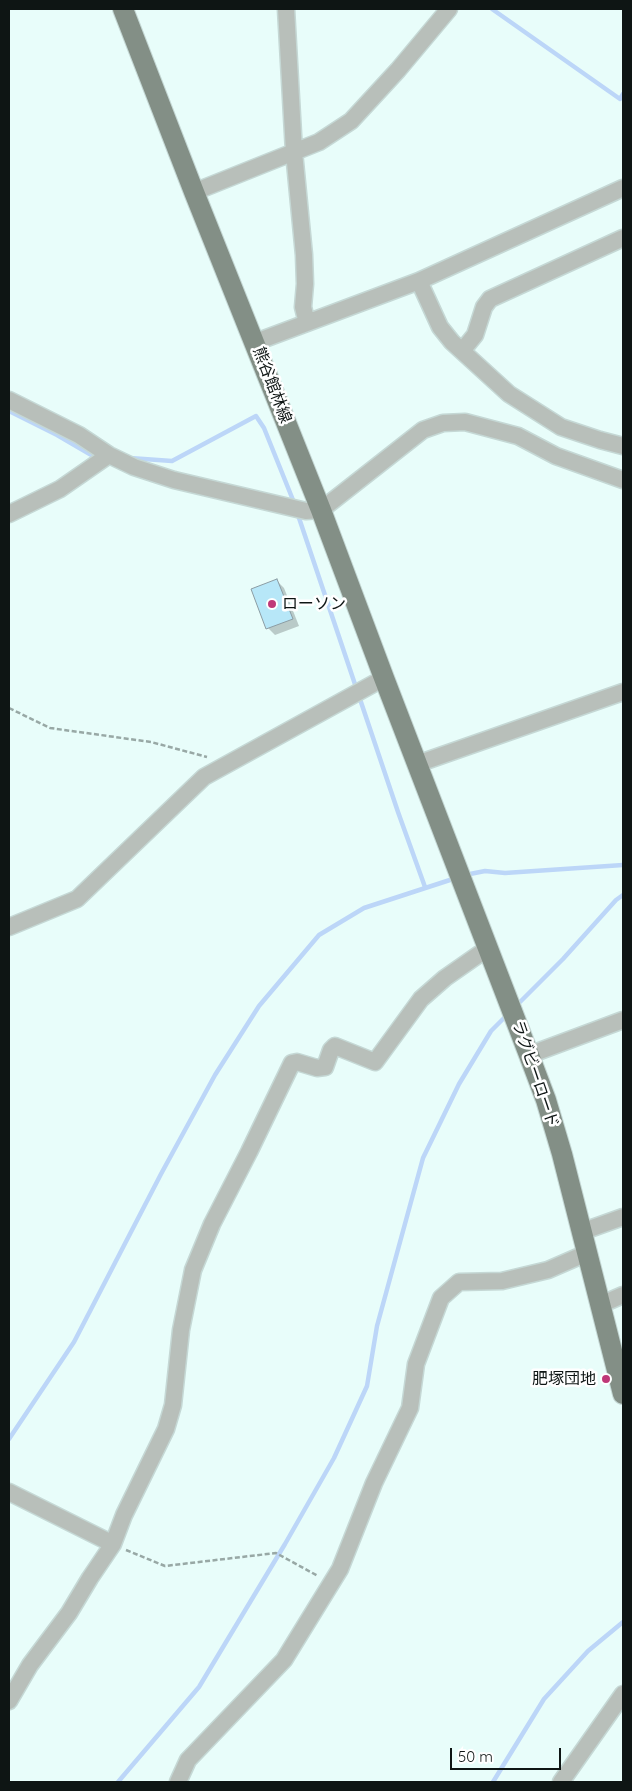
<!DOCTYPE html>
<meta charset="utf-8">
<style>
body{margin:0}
#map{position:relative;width:632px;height:1791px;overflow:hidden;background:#e8fdfa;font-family:Quicksand,sans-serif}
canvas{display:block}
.frame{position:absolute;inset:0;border:10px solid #0e1514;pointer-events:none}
.scale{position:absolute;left:450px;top:1748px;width:111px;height:22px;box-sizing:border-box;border:2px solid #0e1514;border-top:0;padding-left:6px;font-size:15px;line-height:18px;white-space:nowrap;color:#0e1514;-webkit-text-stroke:4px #fff;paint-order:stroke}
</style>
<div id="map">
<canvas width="632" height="1791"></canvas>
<div class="frame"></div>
<div class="scale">50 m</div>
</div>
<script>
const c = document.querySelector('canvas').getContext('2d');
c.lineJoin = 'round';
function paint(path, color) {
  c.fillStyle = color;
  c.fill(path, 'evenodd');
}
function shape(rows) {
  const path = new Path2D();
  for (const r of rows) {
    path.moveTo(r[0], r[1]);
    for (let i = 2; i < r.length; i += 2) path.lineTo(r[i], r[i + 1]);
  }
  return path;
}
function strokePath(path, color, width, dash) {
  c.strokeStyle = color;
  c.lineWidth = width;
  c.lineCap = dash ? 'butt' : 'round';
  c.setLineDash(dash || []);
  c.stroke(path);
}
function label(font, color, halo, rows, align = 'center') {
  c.font = font + ' Quicksand,"Noto Sans JP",sans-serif';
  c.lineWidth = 5;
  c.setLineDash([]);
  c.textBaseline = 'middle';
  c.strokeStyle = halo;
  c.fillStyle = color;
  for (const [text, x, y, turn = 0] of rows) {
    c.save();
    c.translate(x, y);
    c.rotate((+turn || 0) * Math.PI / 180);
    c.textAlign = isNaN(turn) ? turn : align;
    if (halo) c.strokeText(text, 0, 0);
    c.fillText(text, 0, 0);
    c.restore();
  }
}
paint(shape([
 [277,581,284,588,299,626,275,635,268,628]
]), '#0003');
strokePath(shape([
 [492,9,620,99,623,94],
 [9,411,57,435,93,456,100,456],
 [130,458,172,461,256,416,264,428,295,505],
 [297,512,398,812,425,887],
 [465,875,485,871,505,873,623,865],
 [515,1007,563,959,616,900,623,895],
 [9,1439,74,1342,161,1174,215,1075,259,1006,319,935,364,908,456,878],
 [118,1782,199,1687,285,1544,334,1458,367,1386,377,1326,423,1158,459,1084,491,1031,508,1014],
 [493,1782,544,1699,588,1651,623,1622]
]), '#bcd6f8', 4.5);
const building = shape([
 [277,579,293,619,266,629,251,589,277,579]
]);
paint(building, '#b7e7f8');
strokePath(building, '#8b9ca3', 1);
const minor = shape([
 [286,9,294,152,304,255,305,284,303,307,307,323],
 [194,192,319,142,351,121,398,70,449,9],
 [419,281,440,327,452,342,509,394,561,427,600,440,623,446],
 [256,342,419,281,623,188],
 [462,351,475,335,484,307,490,299,623,238],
 [9,400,79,435,109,455,134,467,174,480,306,511,321,510,423,430,443,423,465,422,518,436,556,456,623,480],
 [9,514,60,489,109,455],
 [417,764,623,692],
 [9,927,77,899,204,777,384,678],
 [529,1055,623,1020],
 [581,1232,623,1217],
 [600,1305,623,1295],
 [9,1492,113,1544],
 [9,1701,30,1665,69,1613,90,1578,113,1544,124,1515,166,1429,173,1405,181,1330,193,1270,212,1224,249,1152,292,1063,297,1062,317,1068,325,1067,331,1050,335,1046,375,1062,421,999,445,978,488,948],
 [178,1782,188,1760,284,1660,340,1569,374,1483,410,1408,416,1364,441,1298,459,1282,502,1281,548,1270,587,1253],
 [561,1782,623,1694]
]);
const major = shape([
 [123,9,194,192,321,510,384,678,529,1055,546,1100,562,1154,623,1394]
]);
strokePath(minor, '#c5d8d5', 19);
strokePath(major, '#c5d8d5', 22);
strokePath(shape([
 [9,708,50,728,151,742,207,757],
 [126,1550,165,1566,276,1553,318,1576]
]), '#98a8a5', 2.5, [5, 2.5]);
strokePath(minor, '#b8bfba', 16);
strokePath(major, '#838f86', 20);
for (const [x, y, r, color] of [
 [272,604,5,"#bf3878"],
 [606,1379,5,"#bf3878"]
]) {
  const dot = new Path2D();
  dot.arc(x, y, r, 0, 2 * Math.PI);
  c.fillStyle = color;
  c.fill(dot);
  strokePath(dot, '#fff', 2);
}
label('16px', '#0e1514', '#fff', [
 ["熊谷館林線",272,385,69],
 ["ラグビーロード",535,1074,71]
]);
label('16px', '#0e1514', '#fff', [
 ["ローソン",282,604],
 ["肥塚団地",596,1379,"right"]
], 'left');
</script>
